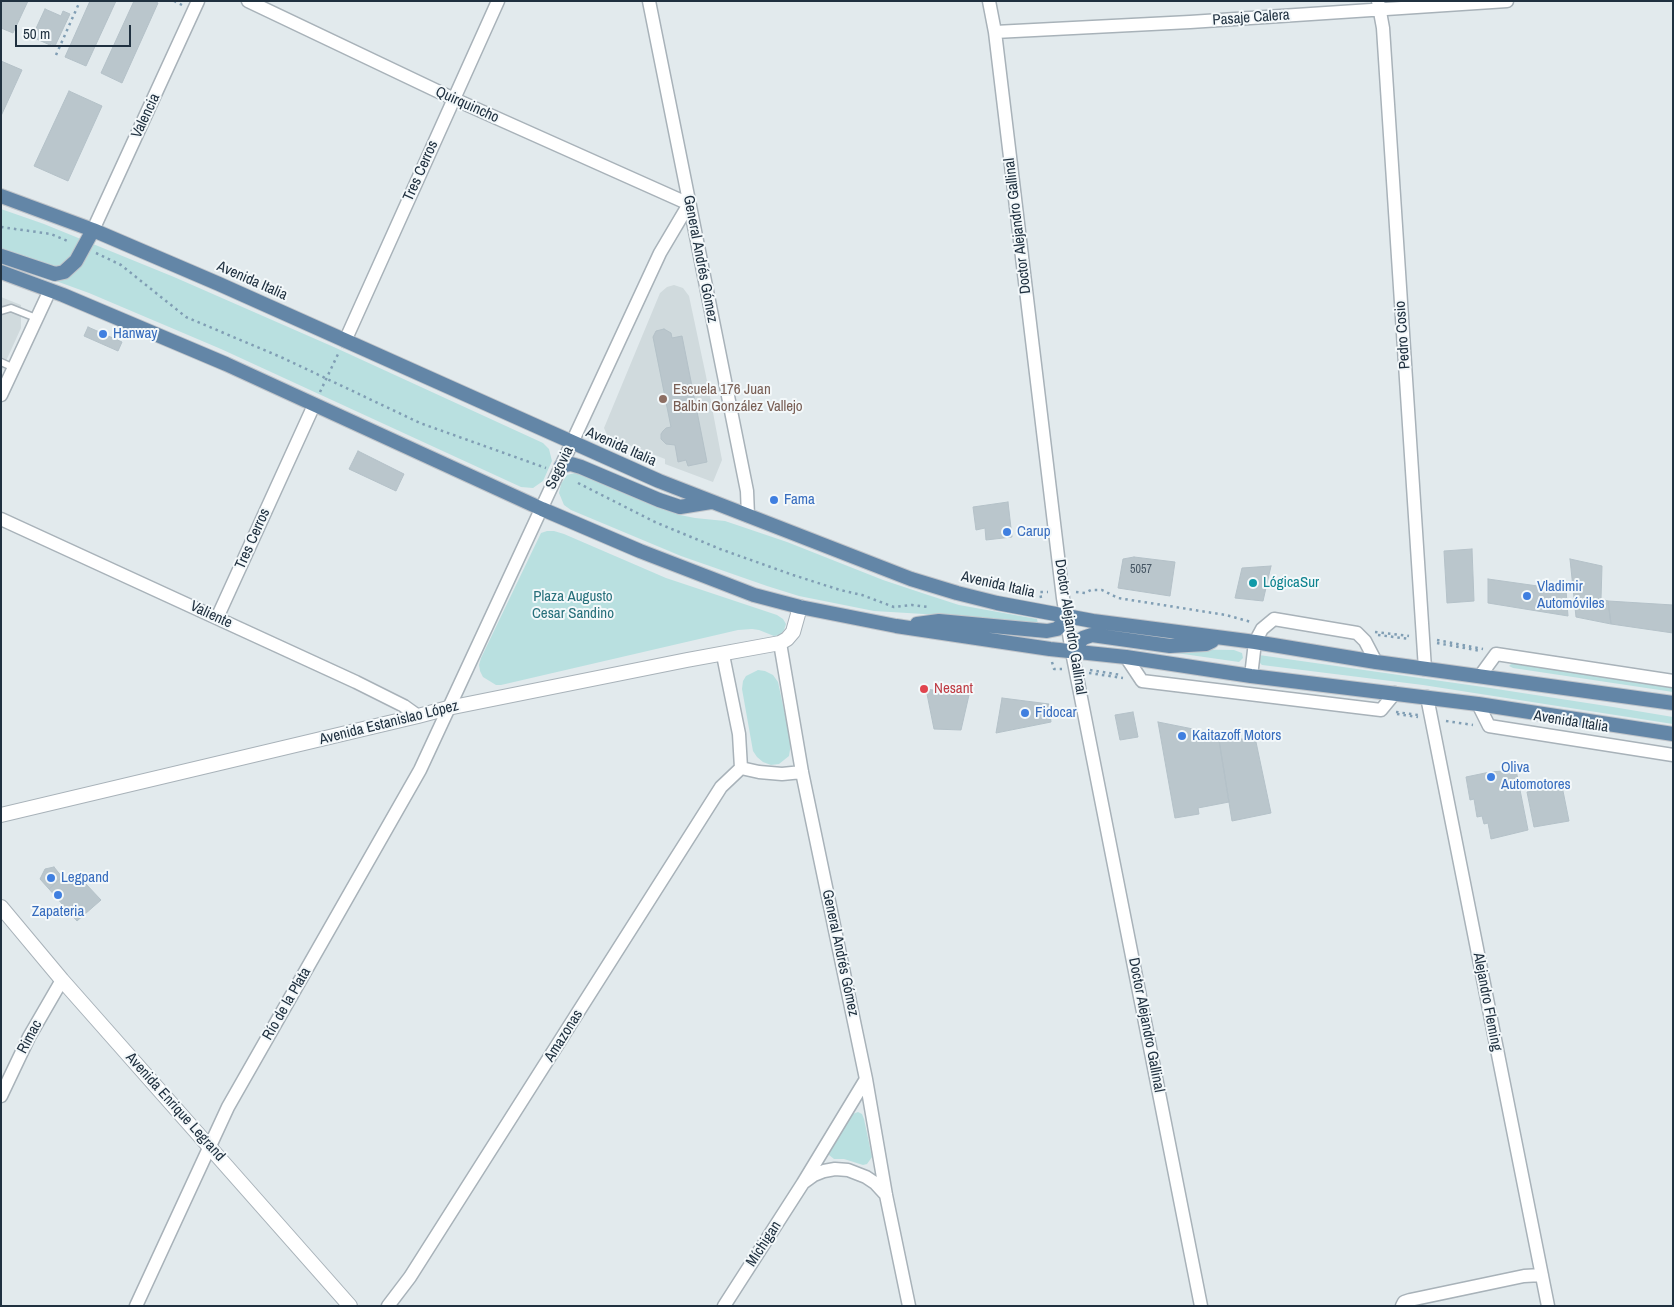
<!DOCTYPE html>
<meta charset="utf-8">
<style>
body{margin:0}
#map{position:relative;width:1674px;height:1307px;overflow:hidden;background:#e2eaed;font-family:"Archivo Narrow",sans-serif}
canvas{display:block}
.frame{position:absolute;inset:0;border:2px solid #203140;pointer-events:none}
.scale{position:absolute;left:15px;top:25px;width:116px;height:22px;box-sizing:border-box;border:2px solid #203140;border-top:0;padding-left:6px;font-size:15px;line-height:18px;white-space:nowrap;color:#203140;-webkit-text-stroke:4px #f3f8fa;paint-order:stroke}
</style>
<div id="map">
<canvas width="1674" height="1307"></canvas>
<div class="frame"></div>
<div class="scale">50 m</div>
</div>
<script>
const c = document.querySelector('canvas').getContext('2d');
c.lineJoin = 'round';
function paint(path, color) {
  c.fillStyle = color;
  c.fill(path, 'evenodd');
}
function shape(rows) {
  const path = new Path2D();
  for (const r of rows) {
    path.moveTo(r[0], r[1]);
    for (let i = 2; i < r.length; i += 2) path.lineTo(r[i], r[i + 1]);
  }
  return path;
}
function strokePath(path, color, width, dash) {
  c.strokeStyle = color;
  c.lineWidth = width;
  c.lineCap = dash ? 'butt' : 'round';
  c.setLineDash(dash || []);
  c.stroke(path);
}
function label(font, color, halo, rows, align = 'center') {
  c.font = font + ' "Archivo Narrow",sans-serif';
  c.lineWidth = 4;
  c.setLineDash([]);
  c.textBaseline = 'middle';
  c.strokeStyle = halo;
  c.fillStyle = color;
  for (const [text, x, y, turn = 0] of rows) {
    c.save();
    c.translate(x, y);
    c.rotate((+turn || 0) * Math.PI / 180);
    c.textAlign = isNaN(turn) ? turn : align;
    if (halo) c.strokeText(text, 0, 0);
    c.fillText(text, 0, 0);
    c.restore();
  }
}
paint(shape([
 [674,285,683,288,689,296,706,376,722,460,713,482,665,464,665,459,611,438,607,435,604,428,660,293,667,287],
 [1,297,21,305,21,328,1,372]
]), '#d0dadd');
paint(shape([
 [1,209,44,224,174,277,336,348,543,443,549,449,552,461,543,481,533,488,521,487,221,349,89,293,1,261],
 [575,473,600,481,680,515,695,518,725,521,787,542,883,580,928,595,959,605,1037,619,1038,624,957,616,874,611,799,596,767,586,681,556,571,510,564,505,559,493,561,484,567,475],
 [547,531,554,531,564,534,666,578,777,615,783,619,786,624,784,630,780,635,774,636,759,630,752,629,738,630,501,685,496,685,483,677,480,671,479,665,481,658,541,533],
 [1092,641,1170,649,1234,650,1242,653,1243,658,1239,662],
 [1259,655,1490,688,1613,707,1673,717,1673,724,1423,685,1262,665,1259,662],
 [1512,663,1673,688,1673,692,1513,668,1509,666],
 [758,670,765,671,773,675,778,682,791,743,789,756,779,764,771,765,763,762,757,757,753,751,742,689,743,681,746,676],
 [858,1112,862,1114,864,1119,872,1157,867,1164,863,1165,844,1159,834,1159,829,1155,829,1151,850,1115]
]), '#b9e0e0');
const building = shape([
 [1,1,28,1,13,33,1,28,1,1],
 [90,1,116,1,86,66,65,57,90,1],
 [134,1,154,1,158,3,122,83,101,73,134,1],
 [45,9,61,16,63,11,70,14,55,46,51,44,50,45,32,37,45,9],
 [1,61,22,70,1,116,1,61],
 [69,91,102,106,68,181,34,166,69,91],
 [88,327,122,342,118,351,84,336,88,327],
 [664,329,671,333,672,338,682,336,707,462,688,466,686,460,678,462,675,445,666,444,661,439,661,434,663,431,666,428,671,427,653,337,656,331,664,329],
 [358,451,404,474,396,491,349,469,358,451],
 [1008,502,1012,537,986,540,985,528,976,530,973,507,1008,502],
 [1472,549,1474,601,1447,603,1444,551,1472,549],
 [1134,557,1175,562,1170,596,1118,588,1123,559,1134,557],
 [1570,559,1602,566,1601,599,1608,601,1611,624,1576,617,1570,559],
 [1271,566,1263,601,1235,598,1242,568,1271,566],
 [1488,579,1566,590,1568,616,1488,603,1488,579],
 [1608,601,1673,605,1673,633,1611,624,1608,601],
 [926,689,969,695,961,730,934,729,926,689],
 [1002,698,1049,704,1051,722,996,733,1002,698],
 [1133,712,1138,737,1120,740,1115,715,1133,712],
 [1158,722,1218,734,1229,802,1198,808,1199,814,1175,818,1158,722],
 [1218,734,1256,742,1271,813,1232,821,1218,734],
 [1516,770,1528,830,1491,839,1488,823,1484,824,1482,816,1477,817,1474,799,1470,800,1466,777,1490,772,1516,770],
 [1562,786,1569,821,1534,827,1527,792,1562,786],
 [54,867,62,877,49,889,40,879,45,869,54,867],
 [62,877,68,884,85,883,101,900,77,921,49,889,62,877]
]);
paint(building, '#bac6cc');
strokePath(building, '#b4c1c8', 1);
const service = shape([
 [1,311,11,308,36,318],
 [1,362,14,368]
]);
const minor = shape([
 [649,1,747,491,748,516],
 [989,1,995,32,1063,598,1072,652,1201,1306],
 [1378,1,1383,28,1425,669],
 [995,32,1190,22,1507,1],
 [93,230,198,1],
 [345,341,498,1],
 [1,395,50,290],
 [1,519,356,682,404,706,418,716],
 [217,618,314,405],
 [780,643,802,772,866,1079,886,1195,909,1306],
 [1126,657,1142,681,1381,710,1395,693],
 [1251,676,1255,642,1262,629,1274,619,1357,633,1365,641,1376,662],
 [1480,676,1496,654,1673,681],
 [1427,697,1548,1306],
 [1478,704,1489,726,1673,755],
 [741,768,759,772,782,774,802,772],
 [866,1079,803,1183,814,1175,824,1171,835,1169,848,1170,866,1177,875,1183,886,1195],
 [1,1096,29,1037,62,980],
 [136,1306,228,1107,420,770,660,253,689,204,454,99,248,1],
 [388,1306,410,1277,721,787,741,768,739,734,723,655],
 [724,1306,803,1183],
 [1402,1306,1404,1302,1410,1300,1524,1276,1542,1275]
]);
const tertiary = shape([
 [1,815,418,716,448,708,687,660,780,643,787,639,793,632,800,607],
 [1,907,62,980,350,1306]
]);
const primary = shape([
 [1,196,93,230,219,284,659,481,911,579,957,593,997,603,1093,621,1255,642,1376,662,1673,703],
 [1,256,55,274,64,272,76,261,93,230],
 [1,272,63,295,226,364,542,509,640,551,754,595,800,607,896,626,1050,649,1126,657,1251,676,1478,704,1673,734],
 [561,466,571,464,581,467,659,500,680,507,711,502],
 [917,624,939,621,1047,631,1057,629,1063,623,1066,616],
 [1072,652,1083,638,1092,635,1170,646,1206,644,1212,641]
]);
strokePath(service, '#a8b2b9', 9);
strokePath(minor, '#a8b2b9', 15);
strokePath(tertiary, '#a8b2b9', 16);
strokePath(primary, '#c1c5ca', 16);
strokePath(shape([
 [174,1,182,5],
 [56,55,80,1],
 [1,227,51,234,70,242],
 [96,253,121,265,186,317,283,358,420,423,546,468],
 [320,392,339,352],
 [578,483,655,522,720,549,793,575,840,590,862,595,894,607,912,605,928,607],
 [1076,592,1085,593,1091,590,1102,590,1118,598,1226,615,1251,622],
 [1041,598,1040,592,1048,592],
 [1375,632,1409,636],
 [1378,635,1410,639],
 [1437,640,1483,649],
 [1437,643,1481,651],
 [1052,662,1054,669,1062,669],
 [1090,670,1121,675],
 [1089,673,1123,678],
 [1396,712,1418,715],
 [1397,714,1418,717],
 [1446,721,1473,725]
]), '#809eb4', 2.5, [2.5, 4]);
strokePath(service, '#fff', 6);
strokePath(minor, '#fff', 12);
strokePath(tertiary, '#fff', 14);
strokePath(primary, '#6386a7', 14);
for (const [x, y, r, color] of [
 [103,334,5,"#3f7fe0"],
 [663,399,5,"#8d6e63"],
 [774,500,5,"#3f7fe0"],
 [1007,532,5,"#3f7fe0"],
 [1253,583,5,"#0f9aa8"],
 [1527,596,5,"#3f7fe0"],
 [924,689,5,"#e0444e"],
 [1025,713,5,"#3f7fe0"],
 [1182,736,5,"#3f7fe0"],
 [1491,777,5,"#3f7fe0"],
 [51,878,5,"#3f7fe0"],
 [58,895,5,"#3f7fe0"]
]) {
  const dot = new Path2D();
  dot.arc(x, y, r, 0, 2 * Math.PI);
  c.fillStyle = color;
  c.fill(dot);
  strokePath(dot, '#f3f8fa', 2);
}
label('12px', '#465663', null, [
 ["5057",1141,570]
]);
label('15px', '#203140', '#f3f8fa', [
 ["Pasaje Calera",1251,18,-4],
 ["Quirquincho",467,105,24],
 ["Valencia",146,116,-65],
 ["Tres Cerros",421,171,-66],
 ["Doctor Alejandro Gallinal",1018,226,-97],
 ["General Andrés Gómez",700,259,79],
 ["Avenida Italia",252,281,24],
 ["Pedro Cosio",1403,335,-94],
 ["Avenida Italia",621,447,24],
 ["Segovia",560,468,-65],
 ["Tres Cerros",253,539,-66],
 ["Avenida Italia",998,585,13],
 ["Valiente",211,615,25],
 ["Doctor Alejandro Gallinal",1070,627,81],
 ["Avenida Italia",1571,722,9],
 ["Avenida Estanislao López",389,723,-14],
 ["General Andrés Gómez",840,953,78],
 ["Alejandro Fleming",1487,1002,79],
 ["Río de la Plata",287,1004,-60],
 ["Doctor Alejandro Gallinal",1146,1025,79],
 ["Amazonas",564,1036,-58],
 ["Rimac",30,1037,-62],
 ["Avenida Enrique Legrand",175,1107,48],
 ["Míchigan",764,1244,-57]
]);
label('15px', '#366cbe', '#f3f8fa', [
 ["Hanway",113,334],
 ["Fama",784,500],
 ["Carup",1017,532],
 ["Vladimir",1537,587],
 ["Automóviles",1537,604],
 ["Fidocar",1035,713],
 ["Kaitazoff Motors",1192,736],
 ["Oliva",1501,768],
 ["Automotores",1501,785],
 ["Legpand",61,878],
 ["Zapateria",58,912,"center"]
], 'left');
label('15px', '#785e54', '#f3f8fa', [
 ["Escuela 176 Juan",673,390],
 ["Balbin González Vallejo",673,407]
], 'left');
label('15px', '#0d838f', '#f3f8fa', [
 ["LógicaSur",1263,583]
], 'left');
label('15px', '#27707b', '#f3f8fa', [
 ["Plaza Augusto",573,597],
 ["Cesar Sandino",573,614]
]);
label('15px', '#be3a42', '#f3f8fa', [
 ["Nesant",934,689]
], 'left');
</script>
